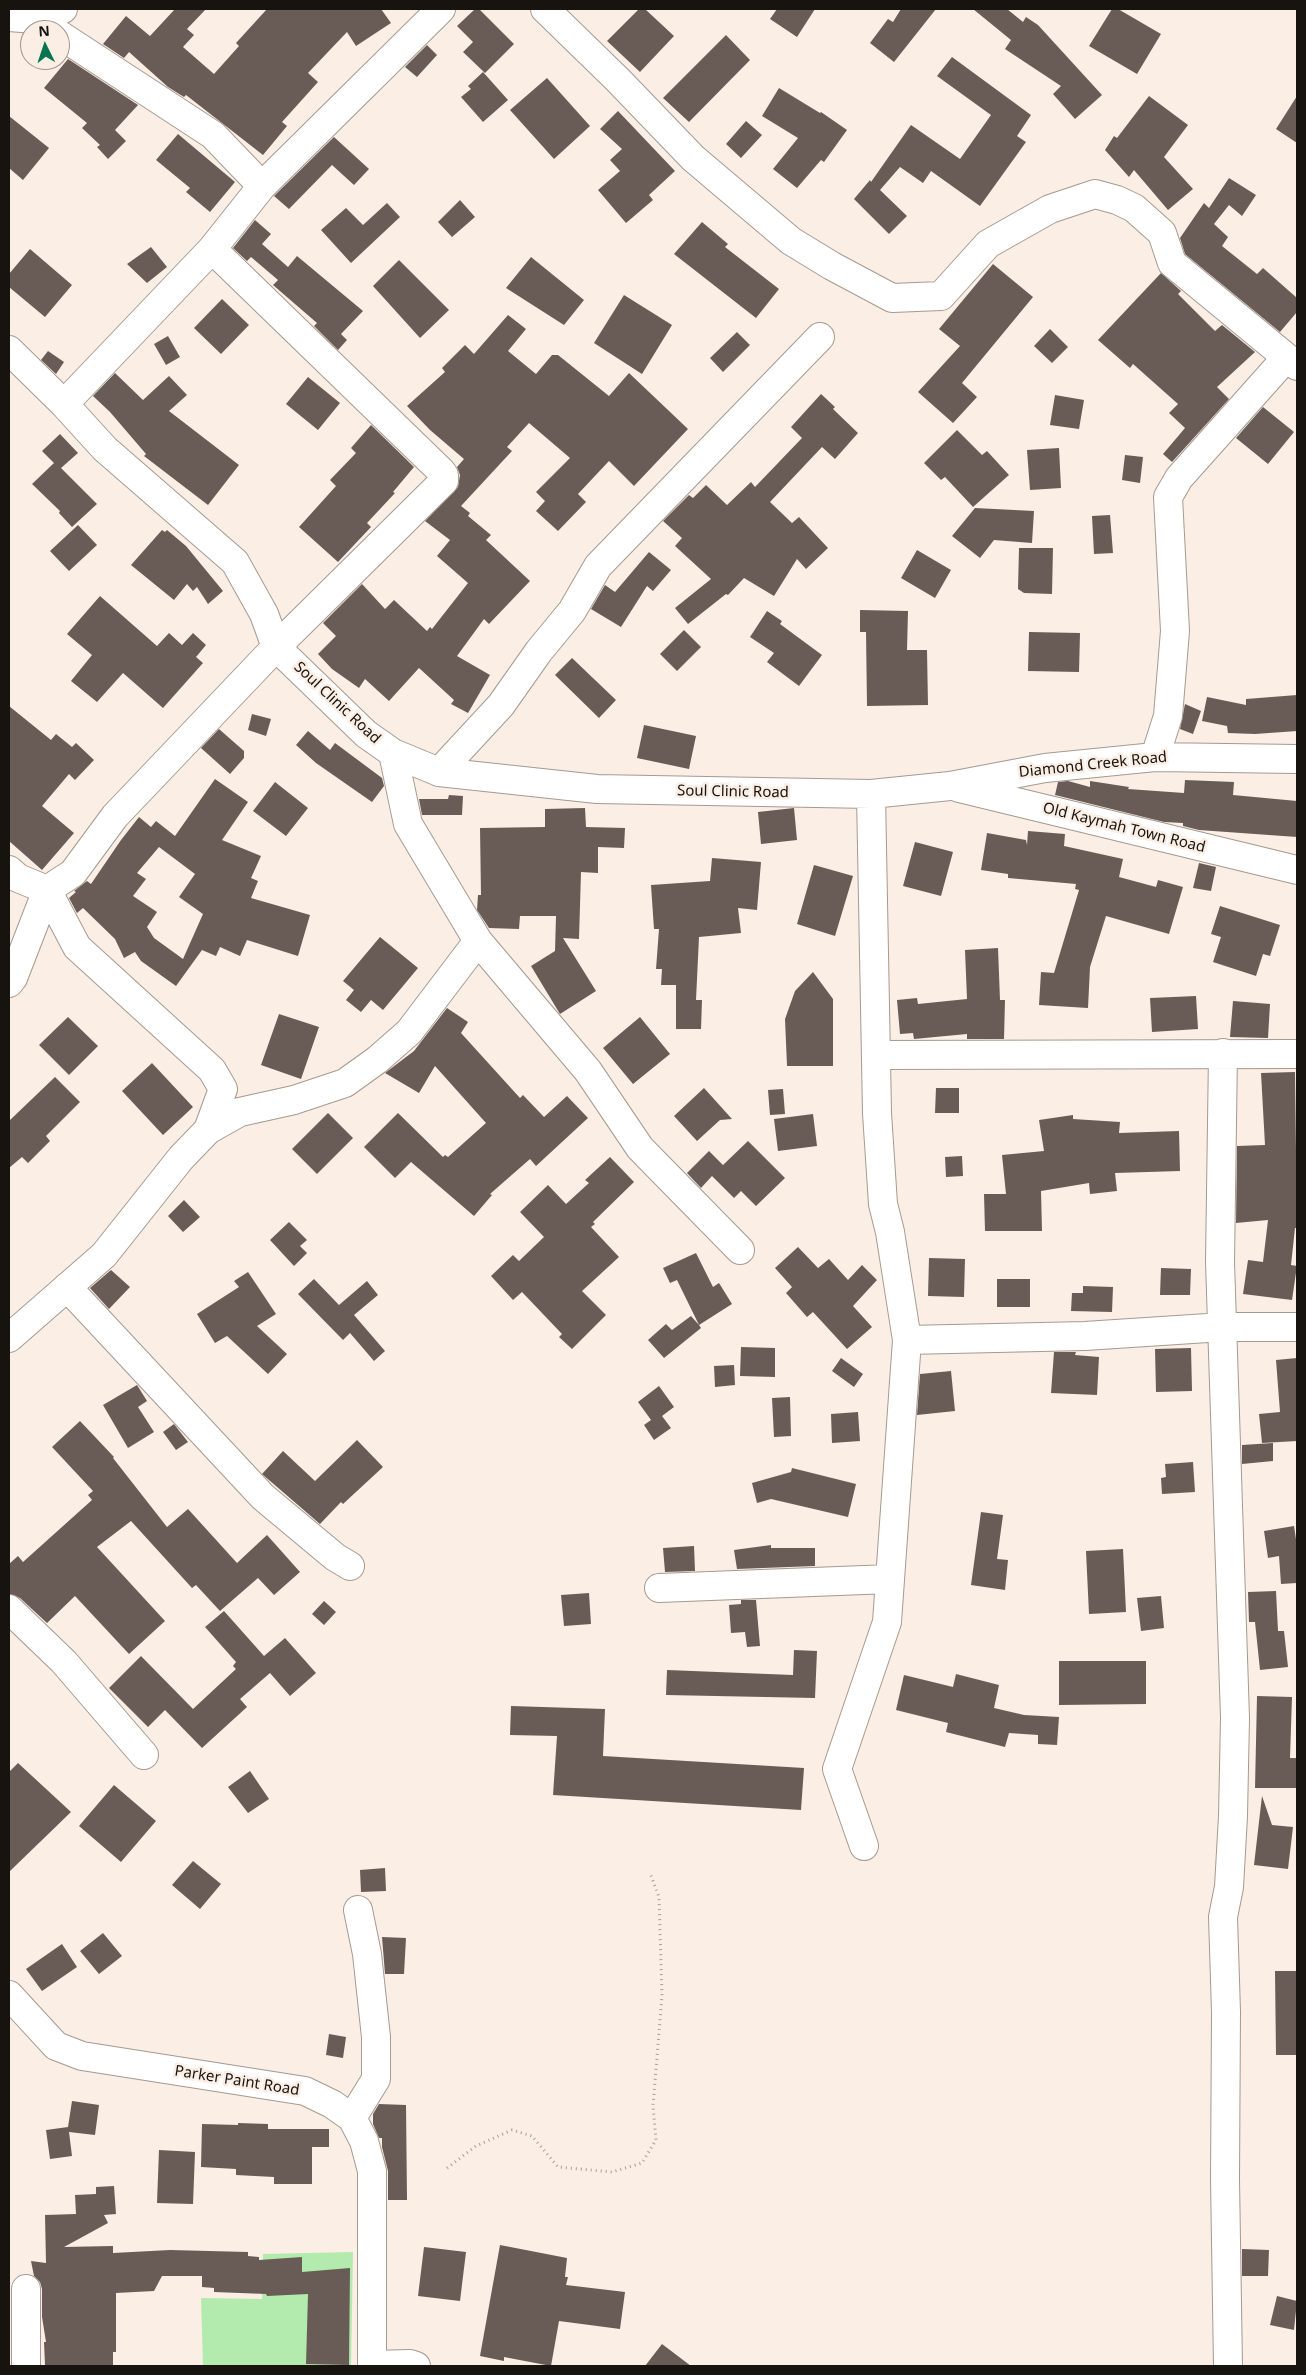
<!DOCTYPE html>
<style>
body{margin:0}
#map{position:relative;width:1306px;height:2375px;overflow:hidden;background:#fbeee4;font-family:"Noto Sans",sans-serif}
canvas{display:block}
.frame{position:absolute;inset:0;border:10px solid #17130f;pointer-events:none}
.north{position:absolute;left:20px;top:20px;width:50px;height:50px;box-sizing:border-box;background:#fbeee4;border:1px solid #a0968f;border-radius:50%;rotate:356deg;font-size:14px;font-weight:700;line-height:20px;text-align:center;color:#17130f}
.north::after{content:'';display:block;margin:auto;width:18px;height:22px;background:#08754e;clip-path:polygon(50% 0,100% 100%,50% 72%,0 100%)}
</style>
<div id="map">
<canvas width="1306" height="2375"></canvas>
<div class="frame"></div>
<div class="north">N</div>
</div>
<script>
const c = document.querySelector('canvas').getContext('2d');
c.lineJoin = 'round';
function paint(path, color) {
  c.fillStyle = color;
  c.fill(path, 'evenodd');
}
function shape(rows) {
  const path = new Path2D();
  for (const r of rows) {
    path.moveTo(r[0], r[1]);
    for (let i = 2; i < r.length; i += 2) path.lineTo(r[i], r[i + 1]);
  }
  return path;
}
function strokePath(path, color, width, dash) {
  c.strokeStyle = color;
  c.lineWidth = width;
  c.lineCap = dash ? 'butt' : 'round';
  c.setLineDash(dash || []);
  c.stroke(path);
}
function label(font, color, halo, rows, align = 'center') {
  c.font = font + ' "Noto Sans",sans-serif';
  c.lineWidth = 5;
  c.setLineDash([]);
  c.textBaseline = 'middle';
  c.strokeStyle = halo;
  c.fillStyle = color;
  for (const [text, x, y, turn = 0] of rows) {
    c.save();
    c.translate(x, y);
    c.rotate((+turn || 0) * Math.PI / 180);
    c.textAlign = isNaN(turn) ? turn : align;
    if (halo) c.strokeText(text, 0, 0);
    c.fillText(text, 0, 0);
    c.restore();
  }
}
paint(shape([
 [353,2252,351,2366,203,2366,201,2298,262,2299,263,2254]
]), '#b3eaae');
paint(shape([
 [175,9,206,9,187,29,194,35,183,47,214,74,239,46,236,43,267,9,381,9,391,23,356,46,347,32,308,73,318,82,282,122,287,126,263,155,186,95,184,97,168,87,129,52,124,58,103,44,126,16,150,36],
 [475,9,479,9,514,44,485,73,463,52,473,42,457,26],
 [639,9,645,9,674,36,640,72,607,41],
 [777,9,815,9,797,37,770,19],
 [901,9,936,9,894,62,870,43,888,19,893,22],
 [973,9,1007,9,1023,22,1026,17,1038,25,1102,95,1075,119,1053,94,1061,86,1005,49,1011,40],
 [1112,9,1118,9,1161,34,1137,74,1089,46],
 [726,35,750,60,689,122,663,98],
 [427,45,437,55,417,77,405,67],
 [952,57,1031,115,1017,136,1026,142,980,206,931,171,923,183,900,167,880,190,907,216,889,234,854,199,870,180,871,182,911,125,960,159,991,115,937,76],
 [68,59,138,105,115,130,126,141,108,159,97,147,100,145,82,128,87,123,44,88],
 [483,72,508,100,483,122,461,97,471,89,468,86],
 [547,78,590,126,554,159,510,110],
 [779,88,820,113,821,112,847,130,824,162,821,160,797,188,773,169,798,138,762,116],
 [1149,96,1188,125,1164,157,1193,189,1168,210,1134,170,1129,177,1105,150,1114,136,1117,138],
 [1297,96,1297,143,1276,129],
 [618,111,675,171,649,195,653,200,626,223,598,190,620,171,610,160,622,149,600,129],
 [9,116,49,148,23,180,9,168],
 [746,121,762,135,741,158,726,144],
 [178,134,235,182,210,212,186,192,190,188,156,160],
 [334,137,369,169,354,185,332,165,289,209,274,196],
 [1229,178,1256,195,1242,216,1229,205,1214,224,1228,237,1222,246,1257,274,1263,268,1297,298,1297,312,1280,332,1185,254,1180,238,1204,203,1209,208],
 [460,200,475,217,452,237,438,222],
 [387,203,400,217,351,263,321,230,346,208,363,225],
 [255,220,271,234,262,244,288,267,297,256,363,311,341,334,347,340,338,350,314,326,317,323,273,285,278,280,251,257,247,261,233,248],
 [702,222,728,244,725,247,779,289,756,318,674,254],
 [151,247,167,267,147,283,127,264],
 [30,249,72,285,45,317,9,287,9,274],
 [531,257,584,300,564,325,506,288],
 [399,260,449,310,420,338,373,286],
 [993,264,1033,297,962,383,977,397,953,423,918,392,960,346,939,329],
 [1161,273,1181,291,1178,294,1215,331,1222,325,1255,352,1217,387,1229,399,1172,462,1163,454,1185,428,1169,413,1178,404,1133,364,1130,368,1098,340],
 [624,295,672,325,642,374,594,343],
 [222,299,249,325,221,354,194,328],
 [508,315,526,329,508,351,536,374,552,355,558,355,609,396,629,373,688,429,634,486,609,461,578,494,586,502,558,531,536,511,545,501,536,492,570,458,529,423,507,447,512,451,461,506,470,513,468,516,491,535,486,540,530,581,489,624,484,619,457,656,490,675,468,713,451,704,454,700,419,668,389,701,365,679,359,688,332,669,318,654,336,636,323,623,362,584,385,609,394,600,427,631,430,627,432,629,468,583,437,556,450,540,425,521,458,487,460,475,457,467,464,459,430,430,407,406,445,372,442,368,465,345,474,354],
 [1050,329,1068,347,1052,363,1034,346],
 [737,332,750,345,723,372,710,358],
 [168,336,180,357,166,365,154,344],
 [48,351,64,362,56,374,41,360],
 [115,373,143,400,169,376,187,395,169,411,239,465,208,505,144,456,146,454,110,412,93,396],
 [308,377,340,403,318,430,286,404],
 [821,394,835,407,833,409,858,433,835,459,822,447,770,502,792,523,799,517,828,548,806,569,797,559,774,596,744,578,728,595,726,594,688,624,675,608,711,579,675,546,682,538,663,521,689,495,693,498,706,485,727,505,751,482,755,487,802,438,791,427],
 [1055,395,1084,400,1079,429,1050,425],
 [1263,407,1294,432,1268,464,1236,438],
 [371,425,414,467,393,492,395,493,367,523,371,527,338,562,299,527,336,486,330,480,356,453,351,448],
 [957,430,982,455,987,451,1009,475,973,507,945,477,941,480,924,463],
 [60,434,78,453,61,468,97,504,72,527,59,513,60,511,32,484,54,463,42,451],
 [1059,448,1061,488,1030,490,1027,450],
 [1125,455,1143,457,1140,483,1122,480],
 [975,508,1034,511,1032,543,994,540,980,558,952,536],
 [1110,515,1113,553,1094,554,1092,516],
 [78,525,97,545,69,571,50,551],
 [162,530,165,532,167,530,186,546,223,591,208,604,197,587,193,591,187,584,174,600,131,565],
 [1019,548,1053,548,1052,594,1024,593,1018,589],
 [917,550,951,570,935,598,901,578],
 [649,552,671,570,653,591,647,586,621,627,591,609,605,585,615,592],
 [100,596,157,646,169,633,182,645,193,633,206,645,196,657,203,663,163,708,123,673,97,702,71,681,92,655,67,634],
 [860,610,908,611,907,650,927,650,928,705,867,706,866,632,860,632],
 [767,611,782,621,780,624,822,655,799,686,767,662,774,653,750,637],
 [684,630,701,647,677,671,660,654],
 [1029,632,1080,633,1079,672,1028,671],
 [572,658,616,700,599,718,555,675],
 [1297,695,1297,731,1255,734,1228,733,1227,726,1202,721,1207,697,1246,705,1246,699],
 [1185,704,1201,711,1193,734,1180,729],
 [9,706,51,740,56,734,72,747,76,743,94,760,75,780,69,774,42,806,74,833,42,870,9,841],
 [252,714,271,719,266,736,248,730],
 [644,725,696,736,689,769,637,758],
 [219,729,244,751,244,758,230,774,201,748],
 [308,731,330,750,335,743,382,778,384,786,372,802,316,763,296,745],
 [215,779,248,802,222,840,261,856,251,878,258,881,251,898,310,915,298,956,247,940,240,956,220,947,216,956,202,950,176,986,141,961,135,952,124,958,115,939,83,908,77,913,69,898,76,892,74,891,87,881,91,884,121,840,139,817,151,827,156,821,175,836],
 [159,847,195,874,179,897,203,914,183,959,154,938,147,927,157,912,133,896,146,879,137,873],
 [1185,780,1234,782,1233,795,1297,801,1297,837,1199,830,1183,826,1183,823,1164,822,1055,795,1058,782,1068,781,1090,787,1090,781,1129,787,1128,789,1184,793],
 [275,782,308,808,286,836,253,811],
 [449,795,463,796,462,815,422,815,419,799,448,799],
 [585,808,586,827,625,828,624,848,598,847,598,873,581,872,579,939,563,938,596,991,560,1014,531,966,555,951,556,916,520,916,519,929,489,928,477,910,478,895,481,895,480,828,545,827,545,809],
 [794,808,797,840,761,844,758,812],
 [1028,831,1065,834,1064,846,1123,859,1119,877,1156,887,1158,880,1183,887,1169,934,1106,916,1090,967,1088,1008,1039,1005,1041,972,1054,973,1079,890,1075,889,1076,884,1008,878,1008,874,981,870,987,833,1026,840,1027,845],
 [915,842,953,852,941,896,903,886],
 [712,858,761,862,757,910,738,908,741,933,699,937,696,1000,702,1000,701,1029,676,1029,676,985,661,985,662,969,656,969,659,929,654,929,651,885,710,881],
 [1199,863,1216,867,1211,891,1193,888],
 [814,865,853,876,835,936,797,924],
 [1220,906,1280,925,1270,956,1263,954,1256,976,1213,962,1221,937,1211,934],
 [380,937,418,968,383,1010,371,1000,361,1012,346,1000,354,990,343,981],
 [998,948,1000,1000,1005,1000,1004,1039,967,1039,967,1034,914,1039,913,1033,900,1034,897,1000,917,998,918,1004,967,999,965,950],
 [813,972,833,999,833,1066,787,1066,785,1019,795,991],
 [1196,996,1198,1029,1152,1032,1150,998],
 [1233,1001,1270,1004,1268,1038,1230,1037],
 [447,1008,468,1022,461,1033,520,1098,523,1095,544,1117,567,1096,588,1118,536,1166,530,1159,490,1194,492,1195,474,1216,411,1162,395,1178,364,1147,398,1113,443,1157,445,1155,448,1157,486,1123,435,1066,419,1093,385,1073,414,1051],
 [279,1014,319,1027,301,1079,261,1065],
 [68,1017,98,1046,69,1075,39,1045],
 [640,1017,670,1054,633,1084,603,1048],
 [152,1063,193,1107,163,1135,122,1091],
 [1295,1072,1297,1228,1295,1228,1291,1265,1297,1266,1292,1300,1243,1294,1248,1260,1263,1262,1268,1220,1236,1223,1237,1146,1265,1145,1261,1073],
 [55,1077,80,1102,46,1136,50,1141,28,1163,22,1157,9,1168,9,1121],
 [704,1088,732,1119,720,1120,697,1141,674,1116],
 [936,1088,959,1088,959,1113,935,1113],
 [783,1089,785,1114,770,1115,768,1090],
 [328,1113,353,1138,317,1174,292,1149],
 [813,1114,817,1146,778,1151,774,1119],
 [1073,1115,1073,1119,1120,1122,1119,1133,1179,1131,1180,1171,1115,1173,1117,1191,1090,1194,1089,1183,1041,1191,1042,1231,985,1231,984,1194,1006,1194,1002,1155,1044,1151,1039,1120],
 [748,1141,785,1178,756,1206,741,1191,734,1198,712,1176,701,1188,687,1173,709,1151,723,1165],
 [962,1156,963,1176,946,1177,945,1157],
 [610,1157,634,1182,593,1222,595,1224,591,1227,619,1257,582,1291,606,1315,572,1349,559,1337,562,1334,522,1292,513,1300,491,1276,513,1255,519,1261,544,1237,520,1212,548,1185,566,1204,589,1183,585,1180],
 [184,1200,200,1217,183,1232,168,1216],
 [289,1222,307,1240,300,1246,307,1253,294,1266,270,1240],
 [798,1247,818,1268,829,1259,848,1280,862,1265,877,1280,853,1306,872,1327,847,1349,813,1312,807,1317,786,1293,792,1287,775,1268],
 [696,1253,713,1287,719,1283,732,1304,699,1325,701,1328,664,1358,648,1340,666,1324,672,1330,691,1316,699,1325,677,1280,670,1283,663,1268],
 [929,1258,965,1259,964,1297,928,1296],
 [1161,1268,1191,1269,1190,1295,1160,1295],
 [111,1270,130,1287,109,1309,90,1288],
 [248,1272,276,1314,257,1326,287,1354,268,1374,227,1336,215,1343,197,1314,239,1287,234,1281],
 [314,1279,339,1305,367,1281,378,1295,354,1315,385,1351,374,1361,350,1333,343,1340,298,1294],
 [997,1279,1030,1279,1030,1307,997,1307],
 [1083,1286,1113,1287,1112,1312,1071,1311,1072,1293,1083,1293],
 [741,1347,775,1348,775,1377,740,1376],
 [1191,1348,1192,1391,1156,1392,1155,1349],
 [1054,1352,1076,1352,1075,1355,1099,1357,1097,1395,1051,1393],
 [841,1358,863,1374,854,1387,832,1371],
 [1297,1358,1297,1441,1262,1443,1259,1414,1280,1412,1276,1360],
 [734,1365,735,1385,715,1387,714,1366],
 [951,1371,955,1411,917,1415,920,1374],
 [137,1385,147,1401,138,1407,154,1432,128,1448,103,1405],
 [659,1386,674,1407,662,1416,671,1428,654,1440,644,1425,651,1420,638,1402],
 [790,1397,791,1436,774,1437,772,1398],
 [858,1412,860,1441,832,1443,831,1414],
 [80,1421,114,1457,113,1458,167,1527,188,1509,237,1563,267,1535,300,1572,274,1595,258,1578,220,1611,196,1585,192,1588,131,1521,97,1547,165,1621,129,1654,75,1596,47,1623,20,1598,9,1594,9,1564,18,1556,23,1562,92,1500,88,1495,93,1491,52,1447],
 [174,1424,188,1442,176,1450,163,1432],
 [357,1440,383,1467,343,1504,341,1502,320,1524,262,1474,283,1451,315,1481],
 [1273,1443,1273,1461,1242,1464,1242,1445],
 [1193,1462,1195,1492,1162,1494,1161,1478,1166,1477,1165,1464],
 [792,1468,856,1484,848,1517,771,1499,757,1503,752,1483,791,1472],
 [981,1512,1003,1515,997,1559,1008,1560,1005,1590,971,1585],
 [1294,1526,1297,1546,1297,1583,1281,1584,1279,1556,1268,1558,1264,1531],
 [771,1545,771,1548,815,1548,815,1566,737,1569,734,1550],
 [694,1546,695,1571,665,1572,663,1548],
 [1123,1549,1126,1612,1089,1614,1086,1551],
 [1276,1591,1278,1631,1284,1631,1288,1667,1260,1670,1255,1622,1249,1622,1248,1592],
 [589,1593,591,1624,564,1626,561,1595],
 [1161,1596,1164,1628,1141,1631,1137,1598],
 [741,1600,756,1600,760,1646,747,1647,745,1632,731,1633,729,1605,741,1604],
 [324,1601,336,1612,324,1625,312,1614],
 [224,1611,264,1656,285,1638,316,1673,290,1696,270,1673,240,1699,247,1707,202,1748,165,1710,148,1727,109,1688,141,1656,193,1709,236,1669,233,1666,236,1662,205,1627],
 [794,1650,817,1651,815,1698,666,1695,667,1670,793,1675],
 [1059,1661,1146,1661,1146,1704,1059,1705],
 [956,1674,999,1685,994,1708,1024,1715,1059,1717,1057,1745,1038,1744,1038,1735,1009,1733,1005,1747,946,1732,948,1723,896,1710,904,1675,953,1687],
 [1257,1696,1292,1697,1290,1758,1297,1758,1297,1788,1255,1788],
 [511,1706,605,1709,603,1756,804,1768,801,1810,553,1795,557,1736,510,1735],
 [18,1763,71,1812,9,1872,9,1772],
 [250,1771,269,1799,248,1813,228,1787],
 [114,1785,156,1821,121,1862,79,1826],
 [1262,1796,1272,1825,1293,1827,1288,1869,1254,1865],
 [193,1861,221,1884,200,1909,172,1885],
 [385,1868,386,1891,361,1892,360,1870],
 [103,1933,122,1956,99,1974,80,1951],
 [382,1937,406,1938,404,1974,385,1974],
 [62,1944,77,1967,42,1991,26,1969],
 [1275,1971,1297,1971,1297,2055,1276,2055],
 [329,2034,346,2037,343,2058,326,2055],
 [72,2101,99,2105,95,2135,69,2132,72,2156,50,2159,46,2130,68,2127],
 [379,2104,406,2105,407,2200,388,2200,388,2171,382,2147,382,2138,379,2138,373,2124,373,2114],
 [238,2123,268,2124,268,2129,329,2129,329,2147,312,2147,312,2184,274,2184,274,2177,236,2175,236,2169,201,2167,202,2124,238,2125],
 [159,2150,195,2152,193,2204,157,2203],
 [114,2186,116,2214,104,2215,108,2223,64,2247,113,2246,113,2253,170,2250,248,2252,248,2256,259,2257,259,2260,302,2257,302,2272,350,2268,349,2365,306,2364,308,2294,267,2296,266,2294,214,2292,214,2288,202,2287,202,2276,162,2276,154,2291,116,2293,116,2352,113,2352,113,2366,45,2365,44,2342,46,2342,42,2317,42,2289,40,2282,34,2276,31,2261,46,2263,45,2215,76,2214,75,2195,96,2194,96,2187],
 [500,2245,567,2258,565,2277,568,2277,566,2285,625,2292,620,2329,559,2321,551,2366,504,2357,504,2361,480,2356],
 [424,2247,466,2252,460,2301,418,2296],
 [1242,2249,1269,2250,1268,2276,1242,2276],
 [1277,2296,1297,2301,1294,2330,1270,2325],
 [662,2344,691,2366,645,2366]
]), '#695c57');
const minor = shape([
 [545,9,618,80,693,158,791,241,832,266,892,298,941,296,988,244,1050,209,1095,194,1117,200,1134,208,1162,233,1172,263,1297,366],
 [9,17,35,19,63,9],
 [60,35,213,135,262,186,212,249,64,404],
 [262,186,441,9],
 [9,350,64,404,105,449,235,562,264,614,276,647,366,734,393,753,439,772,597,789,871,794,950,786,1045,768,1155,757,1297,759],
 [1155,757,1168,716,1175,631,1168,497,1179,478,1286,358],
 [439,772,501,705,539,651,572,611,598,566,820,337],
 [959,788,1297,870],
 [9,870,18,878,47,890,73,873,115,816,276,647,444,481,444,475,441,471,212,249],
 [47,890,77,947,212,1070,223,1089,208,1130],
 [478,941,588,1071,640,1148,740,1250],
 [9,983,13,978,47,890],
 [1223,1053,1220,1262,1235,1718,1233,1816,1229,1887,1223,1917,1226,2012,1225,2179,1228,2366],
 [877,1055,1297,1054],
 [67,1287,263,1497,335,1557,350,1566],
 [9,1338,104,1255,181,1158,208,1130,240,1112,294,1100,345,1083,377,1060,409,1032,478,941,408,824,393,753],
 [907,1340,1085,1336,1223,1327,1297,1327],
 [659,1588,890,1579],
 [9,1609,64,1662,144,1755],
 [864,1846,837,1769,887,1622,907,1340,890,1232,883,1204,877,1113,871,794],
 [9,1995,56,2046,82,2056,305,2091,332,2104,352,2118,364,2141,372,2171,372,2366],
 [352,2118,376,2079,376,2037,367,1954,358,1910],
 [26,2289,26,2366],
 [372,2365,410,2364,416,2366]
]);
strokePath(minor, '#a59a90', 30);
strokePath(shape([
 [447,2168,476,2146,512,2130,532,2136,558,2167,612,2172,642,2163,656,2140,653,2106,662,1996,659,1897,650,1873]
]), '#a89e96', 3, [1, 4]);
strokePath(minor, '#fff', 28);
label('15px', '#17130f', '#fbeee4', [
 ["Soul Clinic Road",337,703,43],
 ["Diamond Creek Road",1093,765,-6],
 ["Soul Clinic Road",733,792,1],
 ["Old Kaymah Town Road",1124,828,14],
 ["Parker Paint Road",237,2081,9]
]);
</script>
